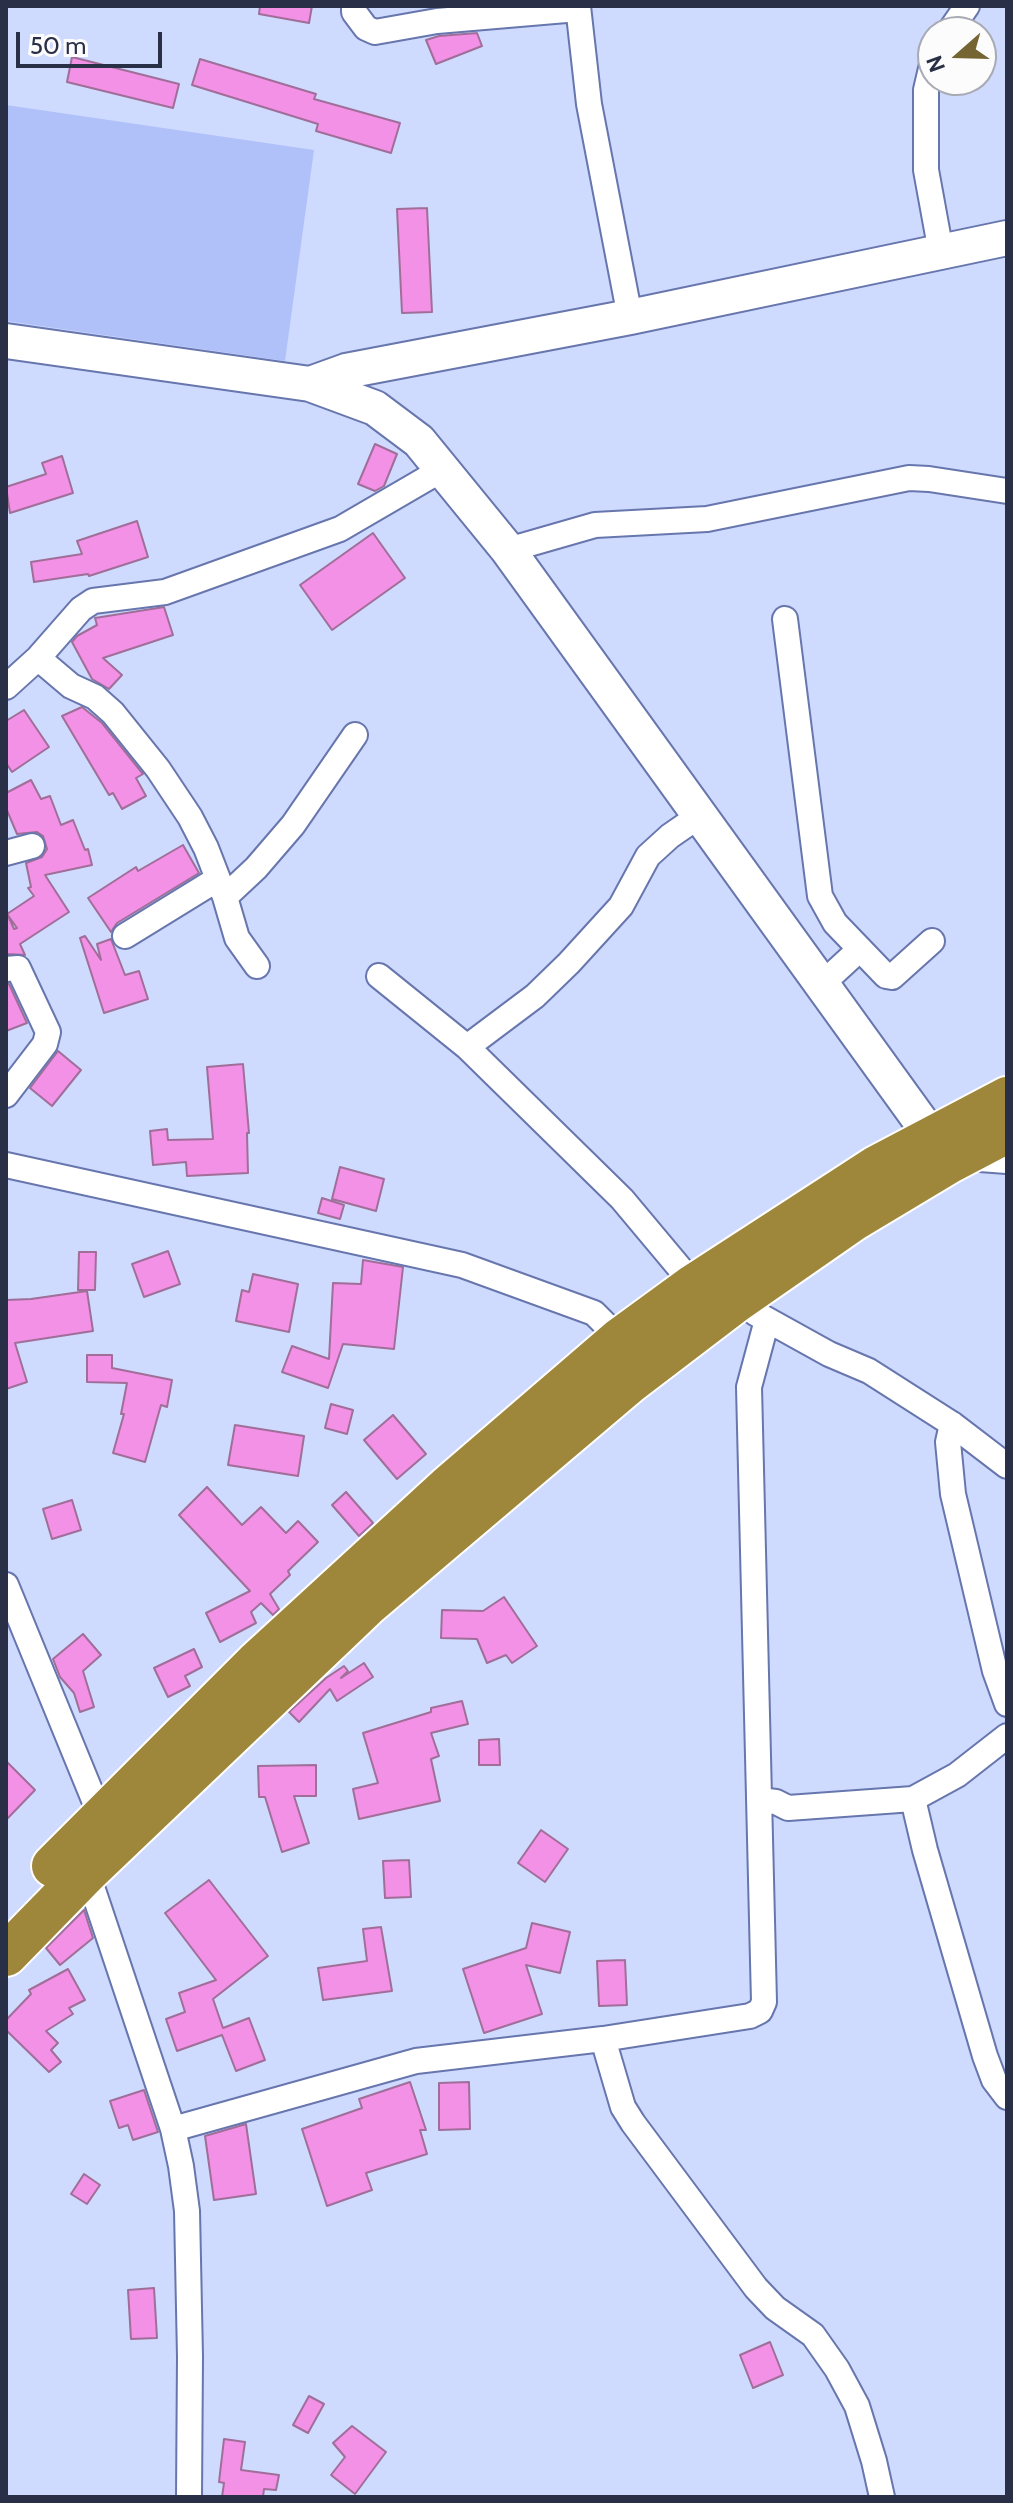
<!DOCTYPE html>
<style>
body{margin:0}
#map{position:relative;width:1013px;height:2503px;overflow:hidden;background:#cfdaff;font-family:Cabin,sans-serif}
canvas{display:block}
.frame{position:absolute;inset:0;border:8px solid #292f47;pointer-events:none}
.north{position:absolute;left:917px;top:16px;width:80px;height:80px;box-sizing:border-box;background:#fcfcfc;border:2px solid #a8aab4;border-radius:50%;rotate:250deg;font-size:22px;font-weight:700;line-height:32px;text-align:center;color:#292f47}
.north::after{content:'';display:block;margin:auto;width:28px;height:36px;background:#756533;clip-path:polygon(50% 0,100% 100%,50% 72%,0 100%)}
.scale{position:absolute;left:16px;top:32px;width:146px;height:36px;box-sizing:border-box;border:4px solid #292f47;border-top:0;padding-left:10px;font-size:24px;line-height:28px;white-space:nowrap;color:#292f47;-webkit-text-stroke:6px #fcfcfc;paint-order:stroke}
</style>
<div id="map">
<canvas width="1013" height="2503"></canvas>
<div class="frame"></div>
<div class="north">N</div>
<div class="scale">50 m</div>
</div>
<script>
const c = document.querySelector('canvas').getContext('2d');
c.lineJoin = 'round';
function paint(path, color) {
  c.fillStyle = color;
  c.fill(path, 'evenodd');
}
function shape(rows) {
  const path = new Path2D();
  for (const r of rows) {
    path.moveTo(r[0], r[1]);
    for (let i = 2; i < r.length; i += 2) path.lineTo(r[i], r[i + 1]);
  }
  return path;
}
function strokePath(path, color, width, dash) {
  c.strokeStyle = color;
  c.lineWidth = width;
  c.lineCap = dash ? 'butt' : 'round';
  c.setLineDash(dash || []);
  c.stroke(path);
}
paint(shape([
 [6,105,314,150,285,361,6,321]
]), '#b0c1f9');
const building = shape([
 [260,6,312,6,309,23,259,14,260,6],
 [477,33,482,46,436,64,426,40,439,36,477,33],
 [72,57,179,84,173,108,67,82,72,57],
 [200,59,316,94,314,99,400,123,391,153,316,131,318,124,192,85,200,59],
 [427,208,432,312,402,313,397,209,427,208],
 [375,444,397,454,384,486,375,491,358,484,375,444],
 [62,456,73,493,10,513,6,487,46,474,42,463,62,456],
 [137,521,148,557,89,576,88,574,34,582,31,562,82,554,77,541,137,521],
 [373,533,405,578,332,630,300,585,373,533],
 [164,607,173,635,103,658,122,675,109,689,92,679,72,642,77,636,97,625,95,618,164,607],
 [82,707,102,723,143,774,136,778,146,796,122,809,113,793,109,795,62,716,82,707],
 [24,710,49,747,12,772,6,763,6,721,24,710],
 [31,780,41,799,50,796,61,825,73,820,85,850,88,849,92,865,45,875,69,912,20,944,25,955,6,954,6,911,14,929,17,928,7,914,34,896,28,888,31,887,26,863,42,857,47,849,43,836,37,832,17,834,6,808,6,793,31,780],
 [183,845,199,873,117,923,111,932,88,898,136,867,138,871,183,845],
 [85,936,101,960,97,944,111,939,125,975,139,971,148,999,104,1013,80,938,85,936],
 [6,984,9,984,27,1023,6,1031,6,984],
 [58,1051,81,1070,52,1106,30,1088,58,1051],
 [243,1064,249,1133,247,1133,248,1173,187,1176,186,1162,153,1165,150,1131,167,1129,168,1140,213,1139,207,1067,243,1064],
 [340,1167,384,1179,376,1211,332,1199,340,1167],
 [322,1198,344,1205,340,1219,318,1213,322,1198],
 [168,1251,180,1284,144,1297,132,1264,168,1251],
 [79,1252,96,1252,95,1290,78,1290,79,1252],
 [363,1260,403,1267,394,1349,343,1344,328,1388,282,1372,292,1346,329,1359,333,1283,361,1284,363,1260],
 [253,1274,298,1284,289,1332,236,1321,242,1290,249,1292,253,1274],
 [87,1291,93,1331,15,1343,27,1382,6,1389,6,1300,31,1299,87,1291],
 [87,1355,112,1355,112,1368,172,1380,167,1407,161,1405,145,1462,113,1453,124,1414,121,1414,127,1383,87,1382,87,1355],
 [331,1404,353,1410,347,1434,325,1428,331,1404],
 [393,1415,426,1454,397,1479,364,1440,393,1415],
 [235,1425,304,1436,298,1476,228,1465,235,1425],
 [207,1487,242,1525,261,1507,286,1533,298,1521,318,1542,288,1571,290,1575,270,1594,279,1609,273,1615,261,1603,251,1612,256,1623,220,1642,206,1613,250,1591,179,1515,207,1487],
 [346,1492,373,1523,359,1536,332,1505,346,1492],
 [72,1500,81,1530,52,1539,43,1509,72,1500],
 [504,1597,537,1646,512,1663,506,1655,487,1663,477,1639,441,1638,442,1610,483,1611,504,1597],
 [83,1634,101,1655,83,1671,94,1707,80,1712,74,1693,60,1677,53,1659,83,1634],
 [194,1649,202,1667,185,1676,190,1686,168,1697,154,1668,194,1649],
 [364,1663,373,1677,337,1701,330,1689,299,1722,289,1712,326,1678,344,1666,348,1671,341,1678,364,1663],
 [462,1701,468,1724,431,1733,439,1756,431,1759,440,1801,359,1819,353,1789,378,1783,363,1733,431,1712,431,1708,462,1701],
 [499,1739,500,1765,479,1765,479,1740,499,1739],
 [6,1761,35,1790,6,1820,6,1761],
 [316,1765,316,1796,294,1796,309,1843,282,1852,265,1797,259,1797,258,1766,316,1765],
 [541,1830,568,1849,545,1882,518,1863,541,1830],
 [409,1860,411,1897,385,1898,383,1861,409,1860],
 [209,1880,268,1956,213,1999,223,2028,249,2018,265,2060,236,2071,222,2035,177,2051,166,2019,185,2012,179,1993,216,1980,165,1913,209,1880],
 [84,1910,93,1938,60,1965,46,1948,84,1910],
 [532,1923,570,1932,560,1973,526,1965,542,2014,484,2033,463,1969,526,1948,532,1923],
 [381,1927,392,1991,323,2000,318,1968,367,1961,363,1929,381,1927],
 [625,1960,627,2005,599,2006,597,1961,625,1960],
 [68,1969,85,2000,69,2008,73,2014,46,2031,58,2043,51,2050,61,2062,49,2072,6,2030,6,2020,31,1994,29,1990,68,1969],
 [410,2082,426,2130,420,2130,427,2154,366,2173,372,2190,327,2206,302,2129,362,2108,359,2099,410,2082],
 [469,2082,470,2129,439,2130,439,2083,469,2082],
 [144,2090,158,2132,133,2140,128,2125,119,2128,110,2101,144,2090],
 [246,2124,256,2194,214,2200,205,2136,246,2124],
 [84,2174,100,2185,87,2204,71,2194,84,2174],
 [154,2288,157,2338,131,2339,128,2290,154,2288],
 [770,2342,783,2375,753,2388,740,2355,770,2342],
 [309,2396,324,2404,308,2433,293,2425,309,2396],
 [352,2426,386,2452,355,2494,331,2475,345,2457,333,2443,352,2426],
 [224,2439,245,2442,241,2470,279,2475,276,2490,264,2489,263,2497,222,2497,224,2483,219,2482,224,2439]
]);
paint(building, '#f291e5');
strokePath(building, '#a06e99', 2);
const street = shape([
 [354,6,354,12,366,28,375,32,437,21,578,9],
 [578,6,589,104,630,317],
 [949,32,967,6],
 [933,60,926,90,926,170,941,252],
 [508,550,595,525,707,519,909,478,929,479,1007,491],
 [785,619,820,896,835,923,886,976,892,977,932,941],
 [38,658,71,686,95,697,113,713,158,769,190,817,206,848,225,897,237,938,257,966],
 [6,687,38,658,81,609,93,601,165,592,340,529,443,469],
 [6,853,32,846],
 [225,897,256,868,293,825,355,735],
 [125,936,216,880],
 [6,969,18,968,48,1032,45,1044,6,1095],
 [379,976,467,1047,622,1199,694,1285],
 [822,984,860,949],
 [467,1047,535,996,569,963,621,906,648,856,670,836,699,816],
 [6,1165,462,1265,594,1313,620,1339],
 [755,1313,829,1354,869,1371,952,1424,1007,1466],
 [952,1424,948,1442,953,1494,995,1671,1007,1704],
 [6,1585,101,1817],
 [913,1799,925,1850,985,2056,994,2080,1007,2097],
 [759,1800,776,1802,788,1808,913,1799,957,1775,1007,1736],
 [87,1872,173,2129,181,2166,187,2211,190,2357,189,2497],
 [603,2039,623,2107,633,2123,756,2288,775,2308,813,2335,837,2369,857,2406,874,2461,882,2497],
 [173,2129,416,2061,603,2039,750,2016,760,2011,764,2002,749,1387,767,1320]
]);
const secondary = shape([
 [6,341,310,384,375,408,419,441,508,550,932,1137,967,1153,1007,1156],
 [310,384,346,371,630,317,1007,238]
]);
const highway = shape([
 [53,1866,256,1663,448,1487,620,1339,694,1285,876,1167,1007,1098],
 [6,1955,87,1872,367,1605,630,1382,735,1302,853,1220,948,1163,1007,1132]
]);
strokePath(street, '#6776ad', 28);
strokePath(secondary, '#6776ad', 38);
strokePath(highway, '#fff', 46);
strokePath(street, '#fff', 24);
strokePath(secondary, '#fff', 34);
strokePath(highway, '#9e863a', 42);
</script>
